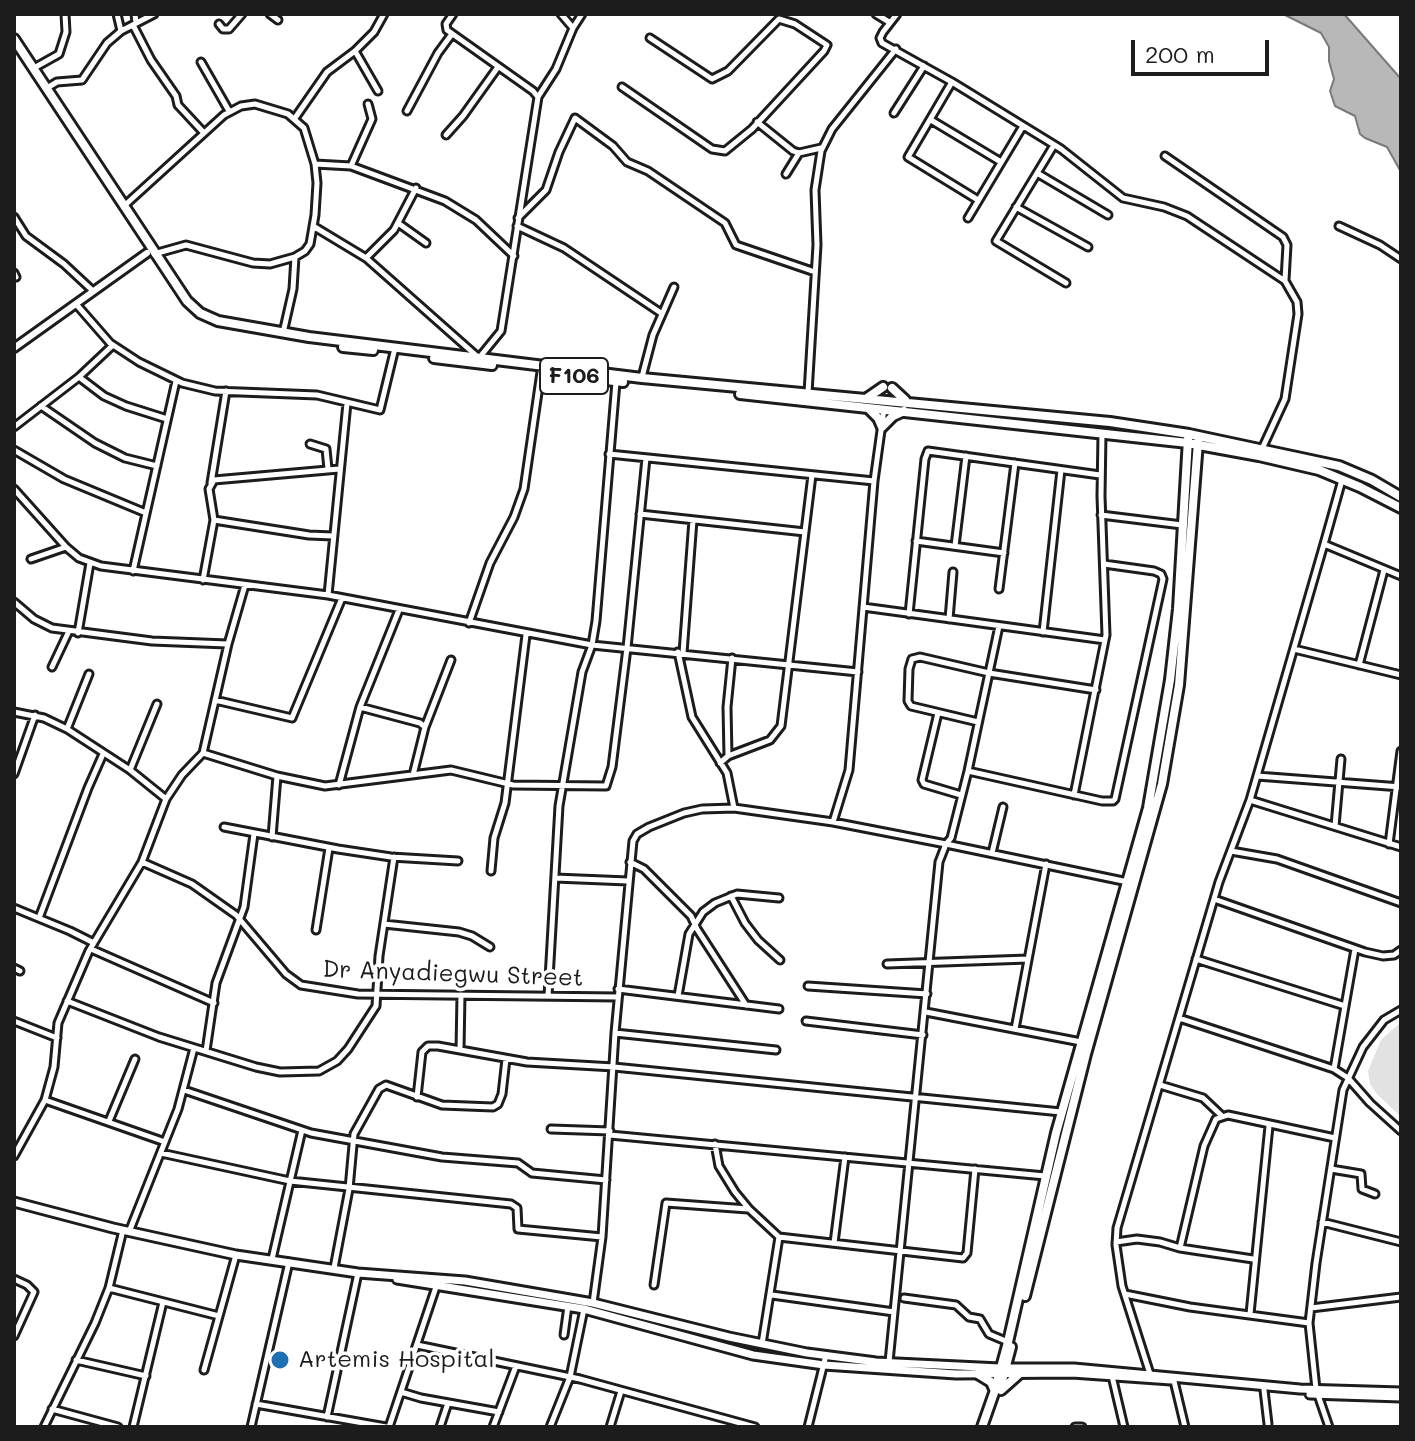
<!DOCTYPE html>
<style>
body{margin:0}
#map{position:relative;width:1415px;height:1441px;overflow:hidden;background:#fff;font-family:Mali,sans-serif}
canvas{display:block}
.frame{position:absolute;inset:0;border:16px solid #1c1c1c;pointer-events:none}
.scale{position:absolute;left:1131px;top:40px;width:138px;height:36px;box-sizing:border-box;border:4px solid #1c1c1c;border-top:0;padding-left:10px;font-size:24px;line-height:28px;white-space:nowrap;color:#1c1c1c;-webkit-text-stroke:6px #fff;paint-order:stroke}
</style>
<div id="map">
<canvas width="1415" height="1441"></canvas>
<div class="frame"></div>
<div class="scale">200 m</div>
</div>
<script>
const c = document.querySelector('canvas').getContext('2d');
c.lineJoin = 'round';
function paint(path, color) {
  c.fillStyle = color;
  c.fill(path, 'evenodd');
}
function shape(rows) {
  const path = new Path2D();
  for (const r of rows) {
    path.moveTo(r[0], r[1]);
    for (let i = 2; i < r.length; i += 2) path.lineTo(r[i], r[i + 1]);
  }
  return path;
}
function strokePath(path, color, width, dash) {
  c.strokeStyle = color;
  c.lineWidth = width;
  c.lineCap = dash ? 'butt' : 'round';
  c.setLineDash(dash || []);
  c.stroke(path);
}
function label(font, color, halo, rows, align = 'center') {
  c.font = font + ' Mali,sans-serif';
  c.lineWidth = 7;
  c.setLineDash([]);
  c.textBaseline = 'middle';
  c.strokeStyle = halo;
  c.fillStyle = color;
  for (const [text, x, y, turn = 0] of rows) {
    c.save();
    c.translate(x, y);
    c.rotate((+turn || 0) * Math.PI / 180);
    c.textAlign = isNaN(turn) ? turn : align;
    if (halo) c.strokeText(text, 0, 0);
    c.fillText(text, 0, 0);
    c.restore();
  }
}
paint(shape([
 [1401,1022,1401,1117,1376,1093,1370,1084,1368,1071,1381,1040]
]), '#e2e2e2');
const water = shape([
 [1283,14,1344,14,1401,79,1401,172,1387,147,1365,138,1360,134,1355,116,1335,106,1330,91,1334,79,1329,61,1329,47,1321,33,1283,14]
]);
paint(water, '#b8b8b8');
strokePath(water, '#7a7a7a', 2);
const minor = shape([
 [135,14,136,23],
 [270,14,278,20],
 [561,14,573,28],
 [876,14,889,22],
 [897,14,883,32,880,38,882,43,952,82,1061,149,1123,198,1164,207,1187,216,1285,281,1297,302,1298,314,1285,399,1261,451],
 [219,24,223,29,229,29,242,14],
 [133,25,151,60,176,96,178,105,204,133],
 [121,31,154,14],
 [355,51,378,91],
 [201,62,229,111],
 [34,68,59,54,66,32,65,14],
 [952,82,908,157,978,200],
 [622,87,712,149,725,151,752,129,824,51,827,45,795,24,779,19,728,71,712,79,650,38],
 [47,88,57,82,82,80,107,43,121,31,117,14],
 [538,97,556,69,573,28,582,14],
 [407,111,438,53,452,34],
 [894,113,924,66],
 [295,118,327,72,355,51,374,32,384,14],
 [931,120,1001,162],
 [757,122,793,151,799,153,821,148],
 [446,135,463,116,498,67],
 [1054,145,996,241,1066,283],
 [1165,156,1283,237,1287,245,1285,280],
 [315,164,351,166,445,201,476,220,514,256],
 [351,166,372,119,368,104],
 [1037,173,1108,215],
 [786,174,799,153],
 [124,206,224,115,241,106,255,104,288,114,304,128,315,164,317,183,315,215,310,244,305,251,295,257,270,264,253,263,186,245,154,254],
 [1016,207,1088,247],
 [14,217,26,236,64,264,93,291],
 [518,218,546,190,559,152,575,118,613,146,627,162,648,171,725,223,736,245,815,272],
 [968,218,1023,126],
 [398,223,426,243],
 [313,226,366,258,479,358,501,331,538,97,533,91,447,30,446,24,453,14],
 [517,226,564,248,661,313],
 [1339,226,1380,245,1401,259],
 [366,258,394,230,416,188],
 [14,273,16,277],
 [76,304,110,343,139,362,182,383,215,391,317,395,380,410,395,348],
 [283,333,293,289,295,257],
 [79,377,104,396,126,406,167,419],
 [642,377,653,335,674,287],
 [808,393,817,245,815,190,821,151,832,129,896,49],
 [41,406,95,443,125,458,157,466],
 [14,427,79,377,113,345],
 [310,444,326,449,328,469],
 [14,450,64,479,146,513],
 [609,454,874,481],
 [211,483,226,391],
 [14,489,66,547,79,558,101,566,328,595,592,645,858,672],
 [640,514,805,532],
 [1101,515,1182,525],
 [333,536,309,535,214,520,209,489,214,480,339,469],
 [916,541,1004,553],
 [1324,544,1342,480],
 [955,546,966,456],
 [31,559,66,547],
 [133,571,176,381],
 [203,580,214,520],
 [999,589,1015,463],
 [328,595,347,403],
 [14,602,34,619,52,628,152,641,227,644],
 [863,607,1105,640],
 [909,614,925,459,928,451,1100,475],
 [949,619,953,572],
 [469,623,490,563,514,517,524,489,541,372],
 [999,626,968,771,951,838,946,844,1128,882],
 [1043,632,1061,470],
 [78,633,90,563],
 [1294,649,1401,675],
 [678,652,692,717,727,773,734,808],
 [683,653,693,520],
 [1359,665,1384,570],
 [52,667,69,631],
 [215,700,292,718,342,598],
 [360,707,420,723,425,727,413,775],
 [14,712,44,718,67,729,130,770,166,799],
 [938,713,922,780,924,784,961,795],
 [978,722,911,706,908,701,909,669,912,659,920,657,989,673,1096,690],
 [425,727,451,660],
 [67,729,89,674],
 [203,753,277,776,325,786,451,770,513,785,606,786,612,767,627,648,646,458],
 [728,756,727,707,732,658],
 [720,763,728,756,770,740,781,726,812,475],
 [130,770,157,704],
 [968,771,1102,801,1113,801,1115,799,1163,579,1161,574,1154,571,1104,564],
 [14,774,35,715],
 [1257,776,1401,787],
 [339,785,360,707,399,610],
 [1074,795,1106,635,1101,496,1102,434],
 [1250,800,1324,544,1401,576],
 [833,822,946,844,939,862,889,1362],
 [1335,826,1341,759],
 [224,827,338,849,391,857,458,861],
 [272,837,277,776],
 [1389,844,1401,751],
 [1231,851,1277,859,1401,903],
 [992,853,1003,807],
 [142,862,192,884,236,915,286,974,301,985,358,994,618,997],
 [630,862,644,869,691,916,697,929,746,1005],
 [491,871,494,838,505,803,526,635],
 [555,878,628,881],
 [731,896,745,923,758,940,780,960],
 [1214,899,1365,952,1383,956,1394,955,1401,950],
 [14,908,70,931,94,943],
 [39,918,88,788,103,754],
 [384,924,459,932,472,936,490,947],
 [316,930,329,848],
 [91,949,214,1003],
 [1196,959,1345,1006],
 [887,964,1028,959],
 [14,968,20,971],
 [808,986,927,994],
 [618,989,779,1009],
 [548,996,559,806,582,672,592,645,596,621,616,382],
 [678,996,689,934,703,912,715,903,737,894,779,898],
 [67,1001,159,1037,256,1067,280,1072,319,1071,337,1061,348,1049,376,1006,379,956,394,857],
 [926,1012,1081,1042],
 [1179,1018,1334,1069,1348,1078,1370,1103,1401,1131],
 [14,1021,57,1038],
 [806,1021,923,1035],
 [1015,1029,1046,864],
 [615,1033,776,1050],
 [460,1050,461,995],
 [206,1051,216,983,244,907,254,834],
 [1334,1069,1355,949],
 [1160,1085,1203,1098,1222,1116],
 [184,1090,311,1133,442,1157,518,1163,532,1173,606,1180],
 [417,1097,422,1052,428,1046,438,1046,527,1062,614,1067,1061,1112],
 [45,1100,165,1142],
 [109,1121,135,1059],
 [551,1129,610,1131],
 [610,1135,1045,1176],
 [715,1144,719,1166,735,1192,749,1209,779,1237,762,1344],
 [161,1153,290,1181,511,1204,517,1208,518,1229,602,1237],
 [14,1156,45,1100,54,1067,58,1023,89,951,142,862,166,799,182,775,203,753,228,644,245,585],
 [1331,1169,1361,1174,1362,1189,1375,1194],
 [1322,1222,1401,1242],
 [129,1232,178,1109,194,1048],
 [779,1237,963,1258,967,1253,975,1169],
 [1116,1242,1137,1239,1160,1242,1180,1248,1253,1259],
 [834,1243,845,1157],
 [1180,1248,1204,1146,1216,1119,1228,1115,1335,1138],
 [272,1259,302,1130],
 [334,1268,349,1189,354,1134,379,1089,386,1085,442,1105,493,1107,498,1104,502,1094,506,1059],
 [14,1279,27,1285,34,1292,14,1336],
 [654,1285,666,1203,748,1209],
 [109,1288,219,1316],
 [1125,1294,1190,1307,1309,1323],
 [772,1295,894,1312],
 [904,1298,956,1305,969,1317,980,1319,989,1334,1008,1342],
 [593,1303,602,1237,615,1033,633,841,637,834,649,827,684,813,702,809,734,808,833,822,849,770,874,481,884,409],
 [1311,1308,1401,1297],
 [1250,1314,1269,1126],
 [564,1335,568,1306],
 [417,1345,580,1379,755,1427],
 [76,1360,146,1376],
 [204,1370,236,1255],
 [1150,1374,1122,1286,1116,1245,1117,1228,1219,882,1250,800,1401,847],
 [1112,1376,1124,1427],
 [1174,1381,1185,1427],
 [1316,1389,1309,1323,1316,1263,1343,1090,1363,1047,1384,1020,1401,1010],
 [1264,1390,1268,1424],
 [401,1392,421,1398,499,1412],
 [1318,1395,1329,1427],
 [256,1404,386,1427],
 [52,1409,118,1427],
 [327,1417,358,1273],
 [44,1427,95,1323,109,1288,123,1230],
 [133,1427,163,1302],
 [251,1427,289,1262],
 [389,1427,436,1287],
 [440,1427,448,1403],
 [493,1427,516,1366],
 [550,1427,570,1377,584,1309],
 [610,1427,621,1391],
 [808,1427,826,1355],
 [1075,1427,1082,1427]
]);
const tertiary = shape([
 [14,348,147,253]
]);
const secondary = shape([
 [14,1202,113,1228,236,1255,358,1273,465,1281,593,1303,729,1337,807,1353,876,1362,1000,1368,1074,1368,1300,1389,1401,1392],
 [397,1279,584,1309,753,1355,824,1365,956,1374,1072,1373,1171,1380],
 [1310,1394,1401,1397]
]);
const primary = shape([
 [14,39,187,301,200,313,218,321,309,337,642,378,1110,422,1189,434,1339,466,1372,480,1401,497],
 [343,347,373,350],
 [434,358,492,365],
 [581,377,623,382],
 [892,388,905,400],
 [740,394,1188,443,1259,456,1319,470,1360,487,1401,508],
 [867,398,883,387],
 [869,409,878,418,882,427,893,416,904,411],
 [1025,1296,1086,1054,1162,784,1179,685,1198,442],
 [978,1374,991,1382,994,1389],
 [1000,1388,1011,1347],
 [1001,1390,1019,1374],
 [982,1427,994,1393,1008,1342,1056,1133,1148,808,1170,680,1178,609,1188,439]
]);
strokePath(minor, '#1c1c1c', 11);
strokePath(tertiary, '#1c1c1c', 12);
strokePath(secondary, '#1c1c1c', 13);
strokePath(primary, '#1c1c1c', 14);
strokePath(minor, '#fff', 5);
strokePath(tertiary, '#fff', 6);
strokePath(secondary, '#fff', 7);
strokePath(primary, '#fff', 8);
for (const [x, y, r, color] of [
 [280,1360,10,"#1f6fb2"]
]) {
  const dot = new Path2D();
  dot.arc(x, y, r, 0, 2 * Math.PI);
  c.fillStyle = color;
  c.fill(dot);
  strokePath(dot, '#fff', 3);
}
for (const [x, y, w] of [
 [574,376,68]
]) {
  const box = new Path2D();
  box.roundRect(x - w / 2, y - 18, w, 36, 6);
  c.fillStyle = '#fff';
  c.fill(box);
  strokePath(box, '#1c1c1c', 2);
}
label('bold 22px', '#1c1c1c', null, [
 ["F106",574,376]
]);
label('24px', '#1c1c1c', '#fff', [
 ["Dr Anyadiegwu Street",453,974,2]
]);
label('24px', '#1c1c1c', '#fff', [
 ["Artemis Hospital",298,1360]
], 'left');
</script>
